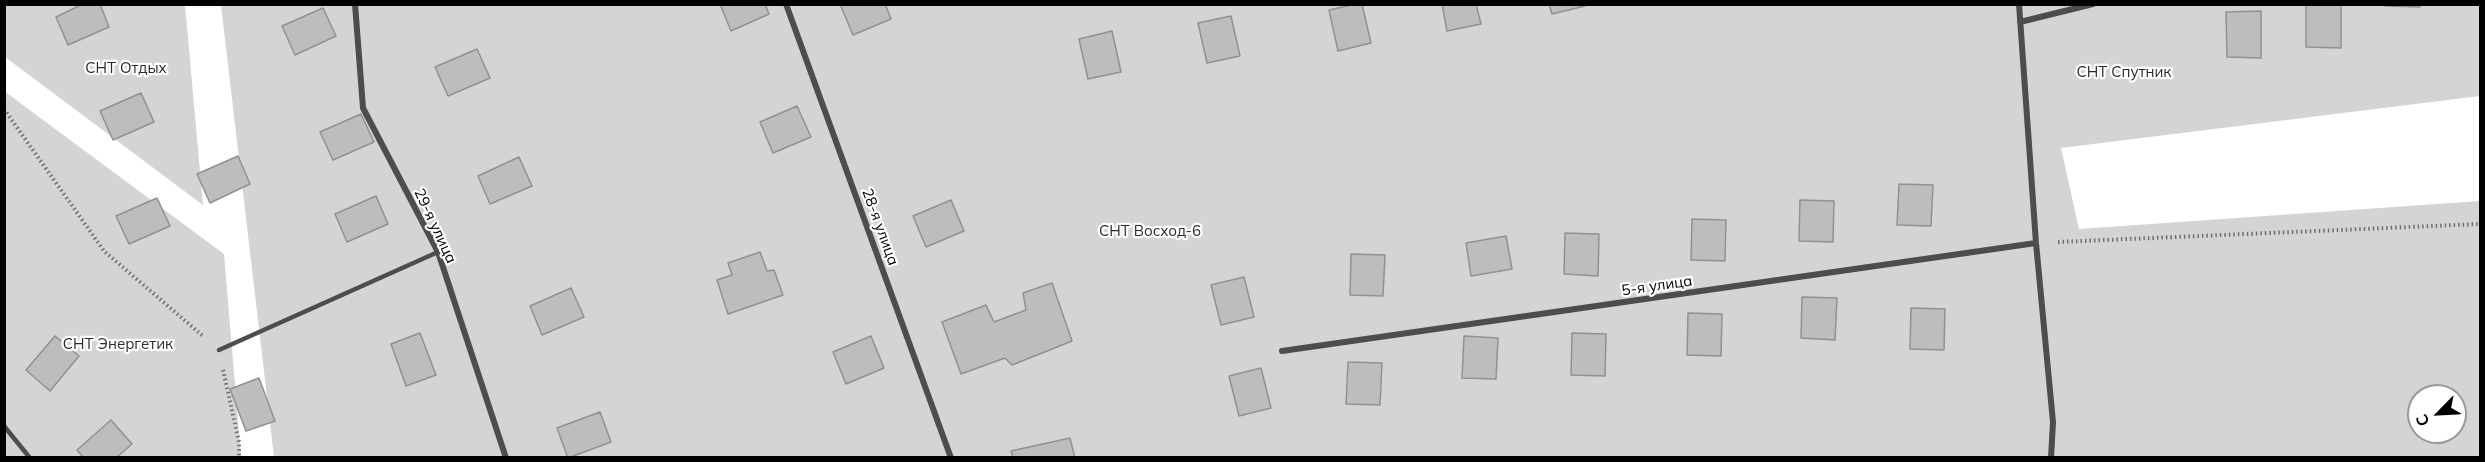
<!DOCTYPE html>
<meta charset="utf-8">
<style>
body{margin:0}
#map{position:relative;width:2485px;height:462px;overflow:hidden;background:#fff;font-family:Mulish,sans-serif}
canvas{display:block}
.frame{position:absolute;inset:0;border:6px solid #000;pointer-events:none}
.north{position:absolute;left:2407px;top:384px;width:60px;height:60px;box-sizing:border-box;background:#fff;border:2px solid #999;border-radius:50%;rotate:246deg;font-size:16px;font-weight:700;line-height:24px;text-align:center;color:#000}
.north::after{content:'';display:block;margin:auto;width:21px;height:27px;background:#000;clip-path:polygon(50% 0,100% 100%,50% 72%,0 100%)}
</style>
<div id="map">
<canvas width="2485" height="462"></canvas>
<div class="frame"></div>
<div class="north">С</div>
</div>
<script>
const c = document.querySelector('canvas').getContext('2d');
c.lineJoin = 'round';
function paint(path, color) {
  c.fillStyle = color;
  c.fill(path, 'evenodd');
}
function shape(rows) {
  const path = new Path2D();
  for (const r of rows) {
    path.moveTo(r[0], r[1]);
    for (let i = 2; i < r.length; i += 2) path.lineTo(r[i], r[i + 1]);
  }
  return path;
}
function strokePath(path, color, width, dash) {
  c.strokeStyle = color;
  c.lineWidth = width;
  c.lineCap = dash ? 'butt' : 'round';
  c.setLineDash(dash || []);
  c.stroke(path);
}
function label(font, color, halo, rows, align = 'center') {
  c.font = font + ' Mulish,sans-serif';
  c.lineWidth = 4.5;
  c.setLineDash([]);
  c.textBaseline = 'middle';
  c.strokeStyle = halo;
  c.fillStyle = color;
  for (const [text, x, y, turn = 0] of rows) {
    c.save();
    c.translate(x, y);
    c.rotate((+turn || 0) * Math.PI / 180);
    c.textAlign = isNaN(turn) ? turn : align;
    if (halo) c.strokeText(text, 0, 0);
    c.fillText(text, 0, 0);
    c.restore();
  }
}
paint(shape([
 [4,5,185,5,203,205,5,57],
 [221,5,2480,5,2480,96,2061,148,2079,229,2480,201,2480,457,274,457],
 [2419,396,2455,396,2455,432,2419,432],
 [4,91,224,254,241,457,5,457]
]), '#d4d4d4');
const building = shape([
 [83,4,100,4,109,27,68,45,56,17,83,4],
 [720,4,765,4,769,14,731,31,720,4],
 [840,4,885,4,891,19,853,35,840,4],
 [1356,4,1362,4,1371,43,1338,51,1329,10,1356,4],
 [1442,4,1476,4,1481,24,1447,31,1442,4],
 [1549,4,1585,4,1585,6,1552,14,1549,4],
 [2306,4,2341,4,2341,48,2306,47,2306,4],
 [2385,4,2420,4,2420,7,2385,6,2385,4],
 [323,8,336,36,295,55,282,26,323,8],
 [2261,11,2261,58,2227,57,2226,12,2261,11],
 [1231,16,1240,56,1207,63,1198,23,1231,16],
 [1112,31,1121,72,1088,79,1079,39,1112,31],
 [477,49,490,78,448,96,435,67,477,49],
 [141,93,154,122,113,140,100,111,141,93],
 [797,106,811,137,773,153,760,122,797,106],
 [361,114,374,142,333,160,320,132,361,114],
 [238,156,250,184,210,203,197,174,238,156],
 [519,157,532,186,490,204,478,176,519,157],
 [1899,184,1933,185,1931,226,1897,225,1899,184],
 [376,196,388,224,347,242,335,214,376,196],
 [157,198,170,226,129,244,116,216,157,198],
 [951,200,964,231,926,247,913,216,951,200],
 [1800,200,1834,201,1833,242,1799,241,1800,200],
 [1692,219,1726,220,1725,261,1691,260,1692,219],
 [1565,233,1599,234,1598,276,1564,274,1565,233],
 [1506,236,1512,269,1471,276,1466,243,1506,236],
 [760,252,767,271,774,270,783,295,728,314,717,280,732,275,728,263,760,252],
 [1351,254,1385,255,1383,296,1350,295,1351,254],
 [1244,277,1254,317,1221,325,1211,285,1244,277],
 [1052,283,1072,341,1012,365,1005,358,961,374,942,322,986,305,994,322,1026,310,1023,293,1052,283],
 [571,288,584,317,542,335,530,306,571,288],
 [1802,297,1837,298,1835,340,1801,338,1802,297],
 [1911,308,1945,309,1944,350,1910,349,1911,308],
 [1688,313,1722,314,1721,356,1687,355,1688,313],
 [420,333,436,375,406,386,391,344,420,333],
 [1572,333,1606,334,1605,376,1571,375,1572,333],
 [55,336,79,356,50,391,26,370,55,336],
 [871,336,884,368,846,384,833,352,871,336],
 [1464,336,1498,338,1496,379,1462,378,1464,336],
 [1348,362,1382,363,1380,405,1346,404,1348,362],
 [1261,368,1271,408,1239,416,1229,376,1261,368],
 [259,378,275,421,246,431,230,389,259,378],
 [600,412,611,442,568,458,557,428,600,412],
 [111,420,132,444,116,458,84,458,77,450,111,420],
 [1070,438,1075,458,1013,458,1011,451,1070,438]
]);
paint(building, '#bdbdbd');
strokePath(building, '#919191', 1.5);
strokePath(shape([
 [4,109,104,251,204,337],
 [2058,242,2480,224],
 [223,370,239,442,239,458]
]), '#6f6f6f', 4, [1.5, 3]);
strokePath(shape([
 [219,350,438,252],
 [4,426,30,458]
]), '#4d4d4d', 4.5);
strokePath(shape([
 [355,4,363,108,438,252,506,458],
 [786,4,951,458],
 [2019,4,2036,243,2053,422,2051,458],
 [2020,22,2093,4],
 [1282,351,2036,243]
]), '#4d4d4d', 6);
label('15px', '#2b2b2b', '#fff', [
 ["СНТ Отдых",126,68],
 ["СНТ Спутник",2124,72],
 ["СНТ Восход-6",1150,231],
 ["СНТ Энергетик",118,344]
]);
label('15px', '#000', '#fff', [
 ["29-я улица",435,226,65],
 ["28-я улица",880,227,70],
 ["5-я улица",1657,286,-8]
]);
</script>
